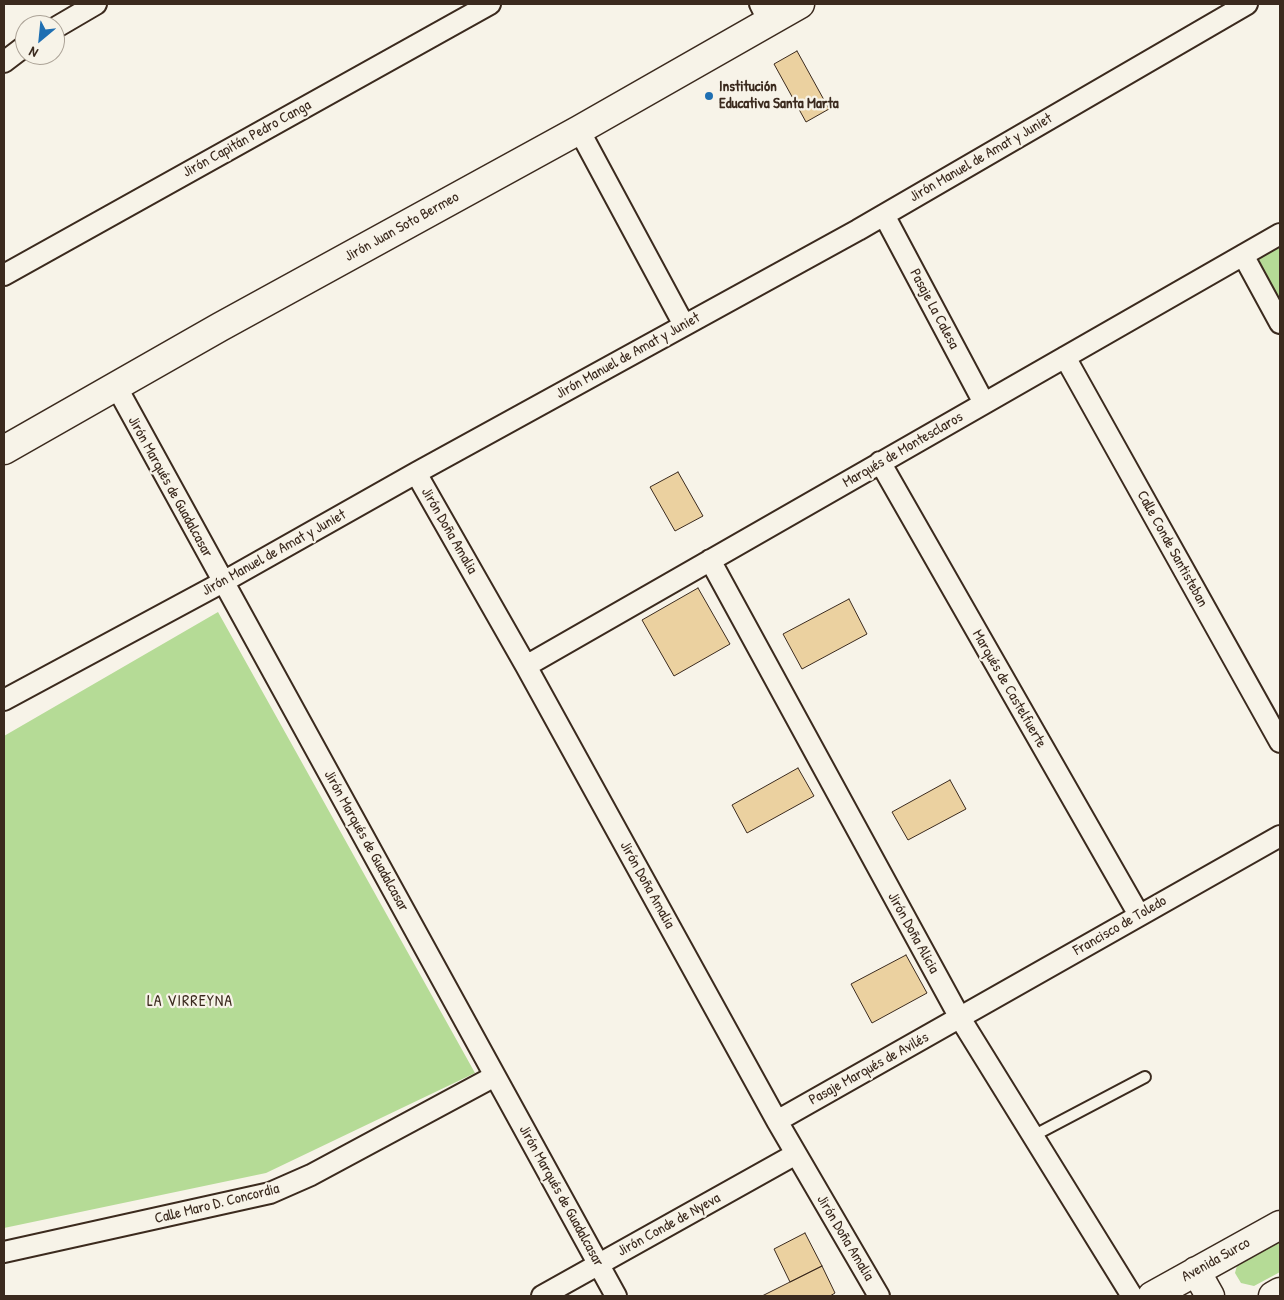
<!DOCTYPE html>
<meta charset="utf-8">
<style>
body{margin:0}
#map{position:relative;width:1284px;height:1300px;overflow:hidden;background:#f7f3e8;font-family:"Patrick Hand",sans-serif}
canvas{display:block}
.frame{position:absolute;inset:0;border:5px solid #3b2a1e;pointer-events:none}
.north{position:absolute;left:15px;top:15px;width:50px;height:50px;box-sizing:border-box;background:#f7f3e8;border:1px solid #aca397;border-radius:50%;rotate:208deg;font-size:14px;font-weight:700;line-height:20px;text-align:center;color:#3b2a1e}
.north::after{content:'';display:block;margin:auto;width:18px;height:22px;background:#1f6fb2;clip-path:polygon(50% 0,100% 100%,50% 72%,0 100%)}
</style>
<div id="map">
<canvas width="1284" height="1300"></canvas>
<div class="frame"></div>
<div class="north">N</div>
</div>
<script>
const c = document.querySelector('canvas').getContext('2d');
c.lineJoin = 'round';
function paint(path, color) {
  c.fillStyle = color;
  c.fill(path, 'evenodd');
}
function shape(rows) {
  const path = new Path2D();
  for (const r of rows) {
    path.moveTo(r[0], r[1]);
    for (let i = 2; i < r.length; i += 2) path.lineTo(r[i], r[i + 1]);
  }
  return path;
}
function strokePath(path, color, width, dash) {
  c.strokeStyle = color;
  c.lineWidth = width;
  c.lineCap = dash ? 'butt' : 'round';
  c.setLineDash(dash || []);
  c.stroke(path);
}
function label(font, color, halo, rows, align = 'center') {
  c.font = font + ' "Patrick Hand",sans-serif';
  c.lineWidth = 4.5;
  c.setLineDash([]);
  c.textBaseline = 'middle';
  c.strokeStyle = halo;
  c.fillStyle = color;
  for (const [text, x, y, turn = 0] of rows) {
    c.save();
    c.translate(x, y);
    c.rotate((+turn || 0) * Math.PI / 180);
    c.textAlign = isNaN(turn) ? turn : align;
    if (halo) c.strokeText(text, 0, 0);
    c.fillText(text, 0, 0);
    c.restore();
  }
}
paint(shape([
 [1280,243,1280,300,1257,256],
 [218,612,475,1073,266,1173,4,1228,4,736],
 [1280,1236,1280,1272,1254,1286,1241,1283,1235,1273,1239,1258]
]), '#b5db96');
const building = shape([
 [797,51,829,109,806,122,774,64,797,51],
 [678,472,703,516,675,531,650,487,678,472],
 [698,588,730,644,674,676,642,620,698,588],
 [849,599,867,634,802,669,783,634,849,599],
 [798,768,814,796,747,833,732,805,798,768],
 [950,780,966,809,908,840,892,812,950,780],
 [906,955,927,993,872,1023,851,984,906,955],
 [805,1233,822,1266,790,1282,774,1249,805,1233],
 [822,1266,835,1293,830,1296,762,1296,822,1266]
]);
paint(building, '#ebd1a0');
strokePath(building, '#3b2a1e', 1);
const lane = shape([
 [1033,1136,1145,1077]
]);
const street = shape([
 [760,4,768,20],
 [55,28,96,4],
 [4,62,25,46],
 [579,130,684,325],
 [884,215,984,403],
 [1243,255,1280,323],
 [4,275,490,4],
 [1065,357,1280,742],
 [116,386,616,1296],
 [880,462,1139,915],
 [416,473,526,666,777,1121,879,1296],
 [710,560,960,1018,1132,1296],
 [526,666,1280,234],
 [4,700,223,582,416,473,858,230,1247,4],
 [777,1121,1280,836],
 [4,1252,270,1193,311,1175,495,1076],
 [542,1296,796,1154]
]);
const secondary = shape([
 [4,450,220,327,579,130,800,4],
 [1196,1271,1210,1296],
 [1152,1296,1280,1225],
 [1273,1296,1280,1292]
]);
strokePath(lane, '#3b2a1e', 14);
strokePath(street, '#3b2a1e', 24);
strokePath(secondary, '#3b2a1e', 31);
strokePath(lane, '#f7f3e8', 10);
strokePath(street, '#f7f3e8', 20);
strokePath(secondary, '#f7f3e8', 28);
for (const [x, y, r, color] of [
 [709,96,5,"#1f6fb2"]
]) {
  const dot = new Path2D();
  dot.arc(x, y, r, 0, 2 * Math.PI);
  c.fillStyle = color;
  c.fill(dot);
  strokePath(dot, '#f7f3e8', 2);
}
label('bold 15px', '#3b2a1e', '#f7f3e8', [
 ["Institución",719,87],
 ["Educativa Santa Marta",719,104]
], 'left');
label('15px', '#3b2a1e', '#f7f3e8', [
 ["Jirón Capitán Pedro Canga",247,139,-29],
 ["Jirón Manuel de Amat y Juniet",981,158,-30],
 ["Jirón Juan Soto Bermeo",402,227,-29],
 ["Pasaje La Calesa",934,309,62],
 ["Jirón Manuel de Amat y Juniet",628,356,-29],
 ["Marqués de Montesclaros",903,450,-30],
 ["Jirón Marqués de Guadalcasar",170,487,61],
 ["Jirón Doña Amalia",449,531,60],
 ["Calle Conde Santisteban",1172,549,61],
 ["Jirón Manuel de Amat y Juniet",274,553,-29],
 ["Marqués de Castelfuerte",1009,689,60],
 ["Jirón Marqués de Guadalcasar",366,841,61],
 ["Jirón Doña Amalia",647,885,61],
 ["Francisco de Toledo",1120,926,-30],
 ["Jirón Doña Alicia",913,933,61],
 ["Pasaje Marqués de Avilés",869,1069,-29],
 ["Jirón Marqués de Guadalcasar",561,1196,61],
 ["Calle Maro D. Concordia",217,1204,-14],
 ["Jirón Conde de Nyeva",669,1225,-29],
 ["Jirón Doña Amalia",845,1238,59],
 ["Avenida Surco",1216,1260,-29]
]);
c.letterSpacing = '1px';
label('16px', '#3b2a1e', '#f7f3e8', [
 ["LA VIRREYNA",190,1002]
]);
c.letterSpacing = '0px';
</script>
